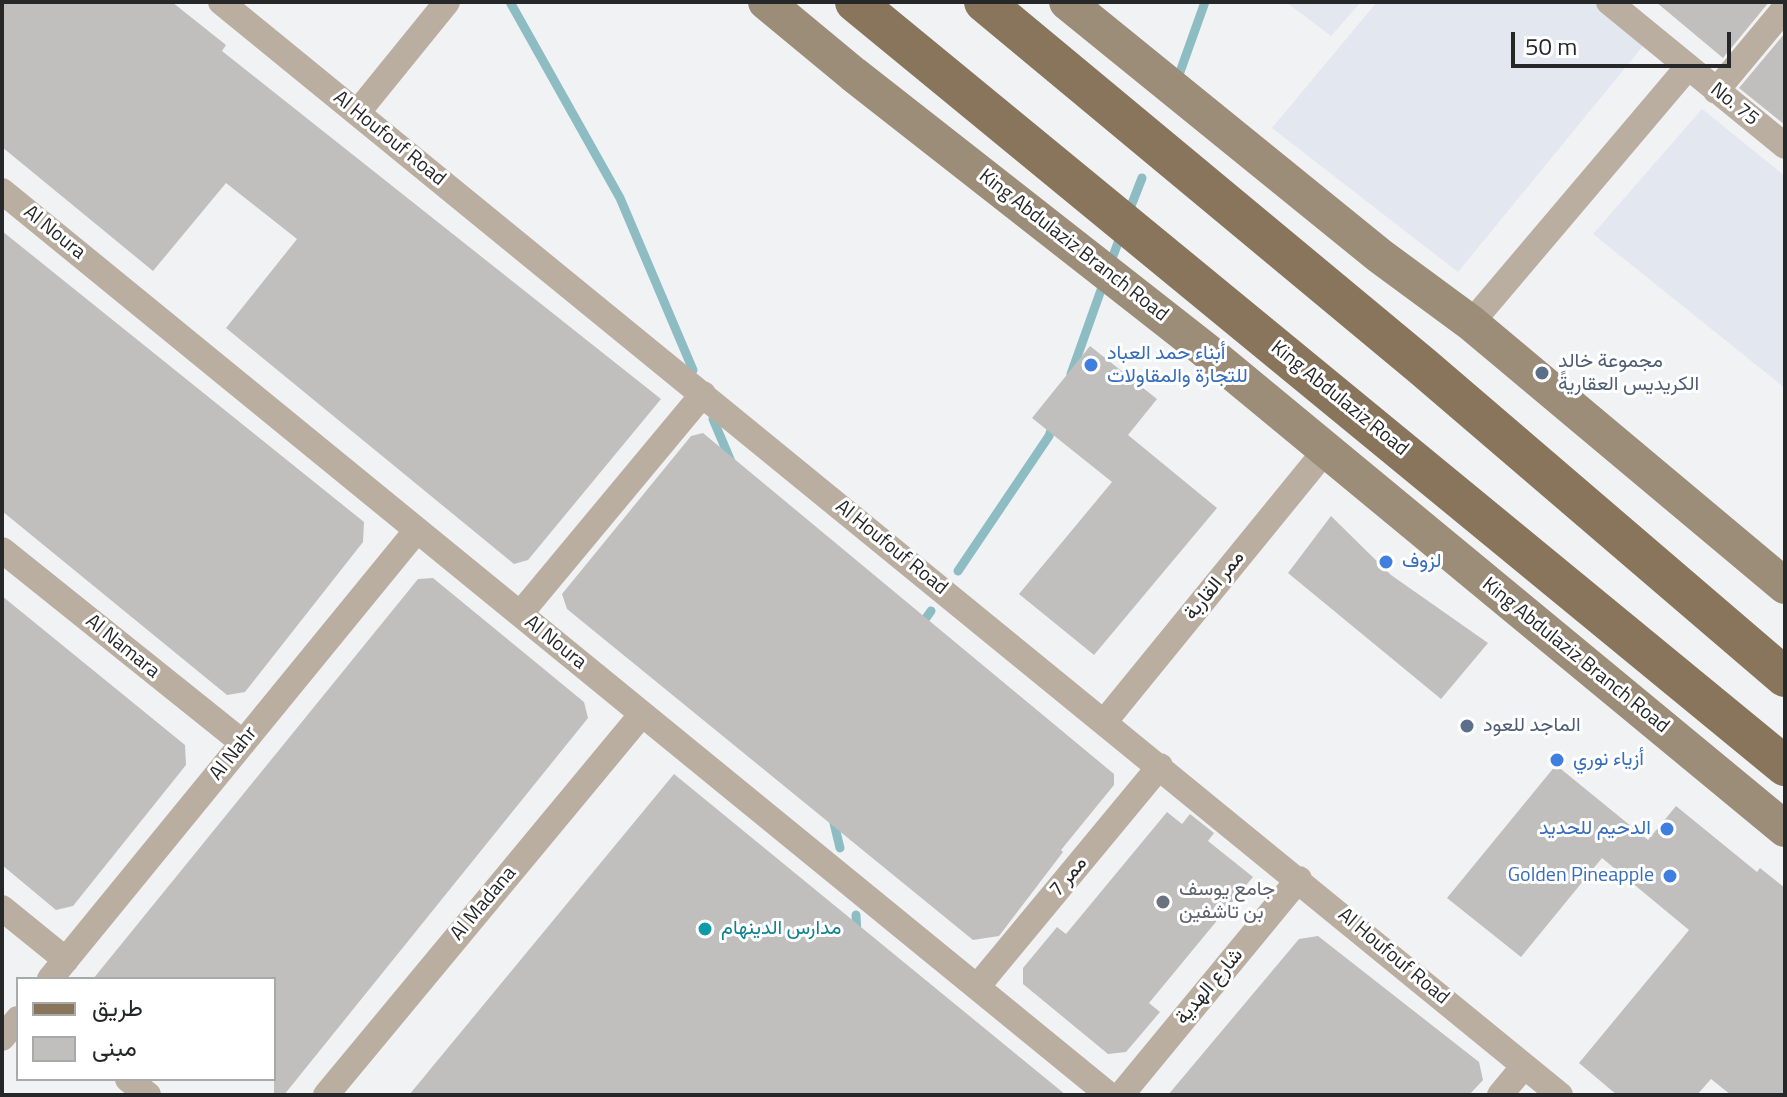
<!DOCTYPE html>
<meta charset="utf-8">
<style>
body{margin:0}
#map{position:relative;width:1787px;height:1097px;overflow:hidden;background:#f1f2f4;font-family:"Titillium Web",Vazirmatn,sans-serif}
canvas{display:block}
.frame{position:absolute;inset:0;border:4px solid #262728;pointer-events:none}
.legend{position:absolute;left:16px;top:977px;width:260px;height:104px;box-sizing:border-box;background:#fff;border:2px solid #a8a9a9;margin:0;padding:10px 14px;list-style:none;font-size:24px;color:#262728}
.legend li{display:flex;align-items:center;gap:16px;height:40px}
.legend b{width:40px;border:2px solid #a8a9a9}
.scale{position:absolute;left:1511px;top:32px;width:220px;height:36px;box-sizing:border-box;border:4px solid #262728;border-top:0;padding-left:10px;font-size:24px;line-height:28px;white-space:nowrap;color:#262728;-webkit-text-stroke:6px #fff;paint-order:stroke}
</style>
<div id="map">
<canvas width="1787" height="1097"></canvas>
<div class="frame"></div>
<ul class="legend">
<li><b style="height:10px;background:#88755c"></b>طريق</li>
<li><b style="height:22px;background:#c1bfbe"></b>مبنى</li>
</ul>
<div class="scale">50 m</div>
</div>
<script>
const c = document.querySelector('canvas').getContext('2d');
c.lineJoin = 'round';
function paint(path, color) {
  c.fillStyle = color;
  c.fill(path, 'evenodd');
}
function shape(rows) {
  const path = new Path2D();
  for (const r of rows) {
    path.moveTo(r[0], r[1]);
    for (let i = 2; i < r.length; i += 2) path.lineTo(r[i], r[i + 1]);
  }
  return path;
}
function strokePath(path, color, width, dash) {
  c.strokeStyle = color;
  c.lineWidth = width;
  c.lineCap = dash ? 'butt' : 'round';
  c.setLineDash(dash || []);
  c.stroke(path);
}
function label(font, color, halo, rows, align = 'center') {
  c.font = font + ' "Titillium Web",Vazirmatn,sans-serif';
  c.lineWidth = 6;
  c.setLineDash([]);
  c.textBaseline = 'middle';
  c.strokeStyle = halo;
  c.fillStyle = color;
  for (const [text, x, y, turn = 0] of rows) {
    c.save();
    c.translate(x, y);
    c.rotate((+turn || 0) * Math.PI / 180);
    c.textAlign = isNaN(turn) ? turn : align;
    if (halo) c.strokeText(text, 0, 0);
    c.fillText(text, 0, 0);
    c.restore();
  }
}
paint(shape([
 [1286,2,1361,2,1331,36],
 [1377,2,1594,2,1643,46,1458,272,1272,128],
 [1702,109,1785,176,1785,388,1593,234]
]), '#e2e7f0');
strokePath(shape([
 [510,2,620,198,693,370],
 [1180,72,1205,2],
 [1131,206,1142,178],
 [1113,256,1119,240],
 [1071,374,1101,290],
 [713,419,732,464],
 [958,571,1049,436,1054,422],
 [919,628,931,611],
 [833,819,840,848],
 [856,915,857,935]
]), '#8dbdc3', 9);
paint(shape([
 [2,2,172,2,226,45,222,51,661,399,528,560,514,564,226,328,297,239,226,183,153,271,2,147],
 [1656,2,1769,2,1723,58],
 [1785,33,1785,125,1739,88],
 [2,231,364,522,363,542,245,692,227,695,2,511],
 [1090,346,1157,399,1128,435,1217,508,1094,655,1019,594,1112,482,1032,418],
 [703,433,1114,774,1114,785,1061,850,1063,852,999,936,973,940,567,609,562,594,691,436],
 [1331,516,1391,575,1488,643,1441,699,1288,573],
 [433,578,584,702,588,718,284,1095,274,1095,274,979,93,979,418,579],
 [2,596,185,745,186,765,73,906,56,910,2,865],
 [1556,765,1648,840,1676,806,1757,872,1760,868,1785,888,1785,1095,1731,1095,1711,1079,1697,1095,1617,1095,1579,1063,1689,930,1602,858,1521,957,1447,898],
 [674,774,1066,1095,409,1095],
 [1167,812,1182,824,1190,814,1214,833,1208,841,1253,877,1149,1003,1160,1012,1126,1052,1108,1054,1023,984,1023,968,1057,927,1066,934],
 [1318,936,1479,1062,1483,1080,1469,1095,1168,1095,1299,939]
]), '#c1bfbe');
strokePath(shape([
 [221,2,1560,1095],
 [1609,2,1785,146],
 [1716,91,1785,8],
 [357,113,447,2],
 [2,191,1109,1095],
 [1471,323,1688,67],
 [2,550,243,743],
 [520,614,703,394],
 [1105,721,1325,451],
 [2,908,66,960],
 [50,979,417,530],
 [977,987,1160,766],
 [2,1038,18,1019],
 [128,1079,148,1095],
 [326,1095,642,714],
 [1121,1095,1299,879],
 [1500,1095,1524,1066]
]), '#b9aea0', 26);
strokePath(shape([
 [766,2,853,74,1204,349,1785,829],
 [1067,2,1380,256,1471,323,1785,586]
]), '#9c8d78', 36);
strokePath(shape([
 [855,2,1785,766],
 [984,2,1422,366,1785,677]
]), '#88755c', 40);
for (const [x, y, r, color] of [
 [1091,365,8,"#3f7fe0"],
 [1542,373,8,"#5c6f8a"],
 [1386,562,8,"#3f7fe0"],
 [1467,726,8,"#5c6f8a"],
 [1557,760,8,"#3f7fe0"],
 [1667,829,8,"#3f7fe0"],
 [1670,876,8,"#3f7fe0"],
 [1163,902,8,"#6b7280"],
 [705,929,8,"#0f9aa8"]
]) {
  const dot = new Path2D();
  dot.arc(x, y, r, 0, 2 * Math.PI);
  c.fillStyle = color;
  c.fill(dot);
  strokePath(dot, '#fff', 3);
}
label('20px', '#262728', '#fff', [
 ["No. 75",1734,105,39],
 ["Al Houfouf Road",389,139,39],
 ["Al Noura",54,233,39],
 ["King Abdulaziz Branch Road",1073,246,38],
 ["King Abdulaziz Road",1339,399,39],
 ["Al Houfouf Road",891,548,39],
 ["ممر القاربة",1215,586,-51],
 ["Al Noura",555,643,39],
 ["Al Namara",122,647,39],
 ["King Abdulaziz Branch Road",1575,656,39],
 ["Al Nahr",234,754,-51],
 ["ممر 7",1069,877,-50],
 ["Al Madana",484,904,-50],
 ["Al Houfouf Road",1393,957,40],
 ["شارع الهدية",1210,987,-50]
]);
label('20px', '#366cbe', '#fff', [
 ["أبناء حمد العباد",1107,354],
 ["للتجارة والمقاولات",1107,377],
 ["لزوف",1402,562],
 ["أزياء نوري",1573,760],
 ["الدحيم للحديد",1651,829,"right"],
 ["Golden Pineapple",1654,876,"right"]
], 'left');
label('20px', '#4e5e75', '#fff', [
 ["مجموعة خالد",1558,362],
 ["الكريديس العقاريةً",1558,385],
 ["الماجد للعود",1483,726]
], 'left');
label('20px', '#5b616d', '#fff', [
 ["جامع يوسف",1179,890],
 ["بن تاشفين",1179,913]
], 'left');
label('20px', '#0d838f', '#fff', [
 ["مدارس الدينهام",721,929]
], 'left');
</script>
